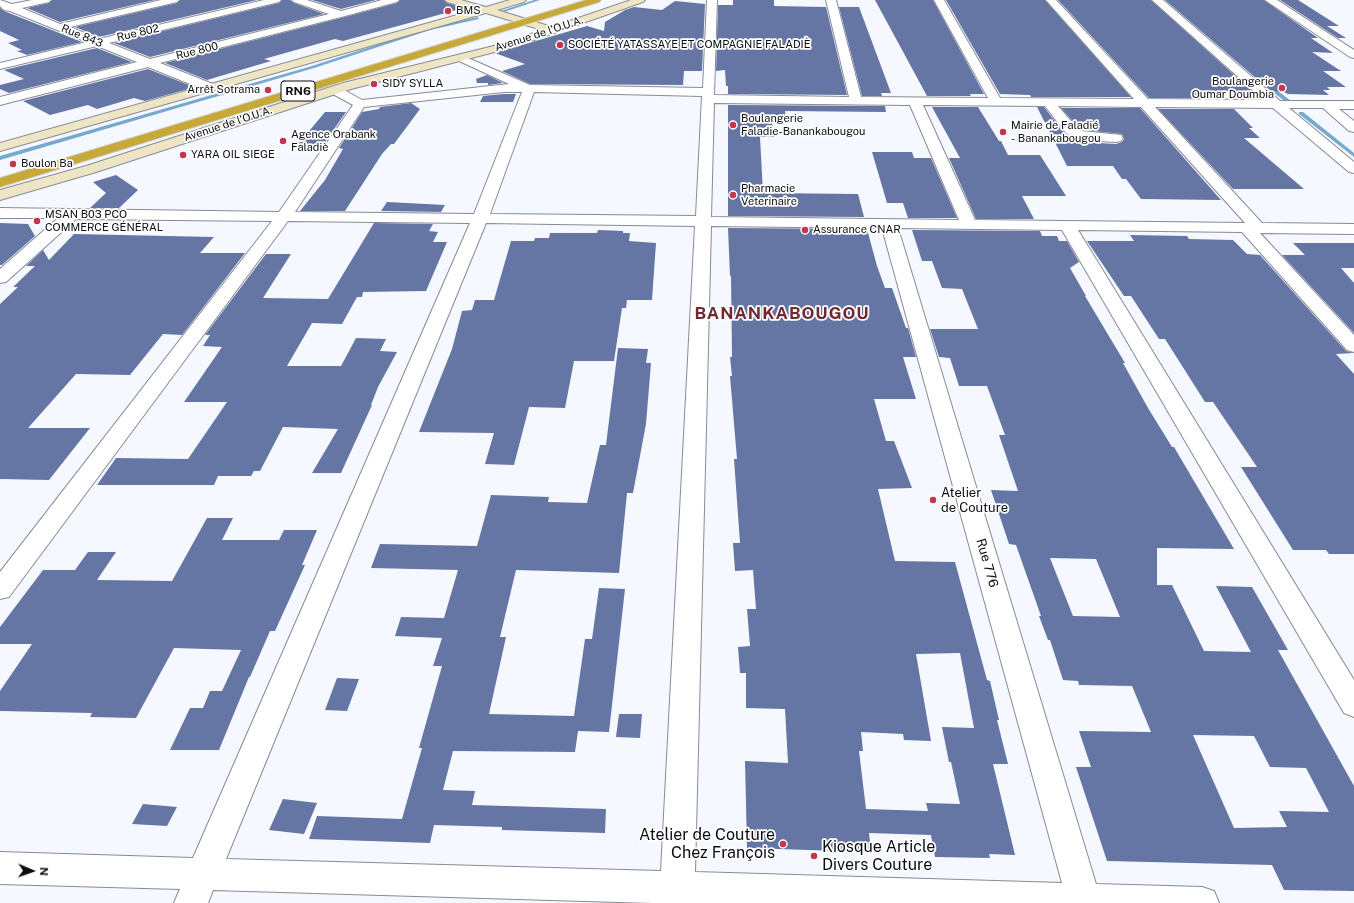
<!DOCTYPE html>
<meta charset="utf-8">
<style>
body{margin:0}
#map{position:relative;width:1354px;height:903px;overflow:hidden;background:#f6f8ff;font-family:"Public Sans",sans-serif}
canvas{display:block}
.north{position:absolute;left:12px;top:851px;width:40px;height:40px;-webkit-text-stroke:3px #fff;paint-order:stroke;rotate:92deg;font-size:11px;font-weight:700;line-height:16px;text-align:center;color:#0b0d10}
.north::after{content:'';display:block;margin:auto;width:14px;height:18px;background:#0b0d10;clip-path:polygon(50% 0,100% 100%,50% 72%,0 100%)}
</style>
<div id="map">
<canvas width="1354" height="903"></canvas>
<div class="north">N</div>
</div>
<script>
const c = document.querySelector('canvas').getContext('2d');
c.lineJoin = 'round';
function shape(rows) {
  const path = new Path2D();
  for (const r of rows) {
    path.moveTo(r[0], r[1]);
    for (let i = 2; i < r.length; i += 2) path.lineTo(r[i], r[i + 1]);
  }
  return path;
}
function paint(path, color) {
  c.fillStyle = color;
  c.fill(path, 'evenodd');
}
function strokePath(path, color, width, dash) {
  c.strokeStyle = color;
  c.lineWidth = width;
  c.lineCap = dash ? 'butt' : 'round';
  c.setLineDash(dash || []);
  c.stroke(path);
}
function label(font, color, halo, rows, align = 'center') {
  c.font = font + ' "Public Sans",sans-serif';
  c.lineWidth = 3.5;
  c.setLineDash([]);
  c.textBaseline = 'middle';
  c.strokeStyle = halo;
  c.fillStyle = color;
  for (const [text, x, y, turn = 0] of rows) {
    c.save();
    c.translate(x, y);
    c.rotate((+turn || 0) * Math.PI / 180);
    c.textAlign = isNaN(turn) ? turn : align;
    if (halo) c.strokeText(text, 0, 0);
    c.fillText(text, 0, 0);
    c.restore();
  }
}
paint(shape([
 [534,0,540,0,501,13,498,12,534,0],
 [478,17,479,19,430,30,314,68,0,160,0,156,312,66,428,28,478,17],
 [1265,84,1269,84,1291,101,1291,103,1287,103,1265,86,1265,84],
 [1299,112,1303,112,1354,153,1354,157,1299,114,1299,112]
]), '#76a9ce');
paint(shape([
 [52,0,155,0,60,22,27,8,49,3],
 [180,0,257,0,99,37,75,27,177,3],
 [282,0,290,0,294,3,324,14,150,57,114,43,279,3],
 [312,0,376,0,341,9],
 [400,0,444,0,447,3,464,8,343,41,335,39,264,59,271,61,207,80,165,63,345,17,397,3],
 [733,0,774,0,774,6,826,7,847,95,728,94,728,86,726,86,725,70,716,71,718,5,733,5],
 [875,0,933,0,984,94,970,94,971,96,927,96],
 [946,0,1045,0,1131,97,1031,97,1030,95,1000,94],
 [1058,0,1151,0,1252,91,1212,91,1221,98,1149,98],
 [1165,0,1264,0,1318,38,1311,38,1333,53,1312,52,1341,71,1323,71,1346,87,1327,87,1330,90,1323,90,1329,95,1288,94,1284,92,1271,91],
 [1280,0,1298,0,1339,26,1327,26,1346,38,1338,38],
 [675,1,705,4,702,71,684,71,683,85,530,84,502,71,525,64,495,53,587,26,604,31,605,22,625,10,634,7,662,10],
 [839,7,859,7,891,93,881,93,882,96,862,96],
 [0,8,4,11,82,42,27,55,17,51,22,50,8,43,19,40,0,31],
 [97,48,132,62,9,93,0,89,0,85,24,79,4,70],
 [148,69,189,85,188,86,192,88,145,101,134,98,97,109,88,105,50,115,23,101],
 [487,75,503,83,488,85,488,83,477,83,476,79],
 [504,94,516,94,513,102,480,102,483,96],
 [411,103,420,109,394,144,391,144,382,154,345,211,300,211,325,180,343,149,339,148,362,112,379,109,380,107],
 [728,105,885,106,886,112,785,111,786,122,772,122,774,137,760,137,763,193,858,194,864,217,728,216],
 [932,107,978,107,999,141,1001,141,1008,155,1040,155,1066,196,1022,196,1034,219,976,219,949,158,960,158],
 [1037,107,1044,107,1065,134,1071,138,1083,142,1116,144,1122,142,1124,139,1122,134,1083,130,1077,126,1061,108,1140,108,1221,200,1141,199,1126,179,1122,179,1113,166,1067,166],
 [1158,109,1234,109,1253,128,1249,128,1260,138,1244,138,1304,189,1233,189],
 [325,112,346,112,321,148,295,148],
 [872,152,912,152,914,158,931,158,957,218,908,218,903,203,887,203],
 [116,175,138,190,119,208,90,208,106,193,93,182],
 [387,202,445,205,441,212,381,211],
 [0,223,28,224,35,236,2,265,0,265],
 [374,223,433,224,429,231,438,232,433,242,447,242,426,291,363,292,362,297,357,297,342,324,312,323,287,366,341,366,356,338,386,339,380,351,397,352,378,387,371,405,372,405,341,473,312,473,338,429,283,427,260,471,254,471,251,476,218,476,214,485,97,485,116,458,188,459,227,402,184,402,222,347,203,346,210,335,205,335,266,254,291,254,263,298,328,299],
 [728,228,867,229,877,266,885,288,892,288,906,328,908,328,916,357,903,357,916,399,874,399,886,441,894,441,912,488,878,489,895,561,955,562,987,680,990,681,999,720,997,720,1008,764,993,764,1015,855,989,854,990,858,935,857,931,835,869,833,871,852,747,848,745,761,788,763,785,709,746,708,746,673,740,673,738,647,750,646,747,609,756,609,753,570,735,571,733,543,740,543,734,459,737,459,730,376,732,376,730,357,732,357,731,276,730,276],
 [960,653,974,728,942,727,949,762,951,762,960,804,926,803,928,811,866,809,859,751,863,751,861,732,903,734,904,740,931,741,916,654],
 [598,230,623,231,623,233,630,233,629,241,656,243,652,300,627,300,626,308,622,308,614,361,574,361,565,408,529,407,514,465,485,464,494,433,419,432,452,349,462,311,472,310,475,300,494,300,511,241,534,241,535,238,549,238,550,233,597,233],
 [912,230,1040,231,1042,236,1057,236,1059,241,1067,241,1079,262,1070,268,1086,296,1085,296,1125,363,1123,363,1148,408,1172,447,1174,447,1234,549,1157,548,1157,585,1172,585,1204,651,1251,652,1216,586,1252,587,1288,650,1278,650,1354,786,1354,891,1284,890,1272,865,1107,861,1076,767,1091,767,1079,731,1151,732,1132,686,1079,685,1078,681,1063,680,1050,640,1048,640,1039,616,1041,616,1016,545,1009,544,991,490,1018,491,999,435,1005,435,987,386,959,386,950,358,939,357,930,329,978,329,962,289,942,288,932,261,922,261],
 [1050,558,1096,559,1120,617,1073,616],
 [1193,735,1254,736,1270,767,1306,768,1329,812,1279,811,1287,827,1234,828],
 [74,234,214,237,200,253,245,253,182,335,163,334,130,375,76,374,28,428,90,428,49,480,0,479,0,304,18,287,13,287,35,266,26,266,43,250,49,260],
 [1130,235,1187,236,1189,239,1233,240,1247,254,1260,255,1346,351,1354,353,1336,354,1354,374,1354,554,1329,554,1326,550,1293,550,1241,467,1257,467,1213,402,1205,402,1165,339,1159,339,1131,296,1124,296,1087,241,1134,241],
 [1293,243,1354,243,1354,268,1341,268,1354,283,1354,333,1282,255,1305,255],
 [618,348,648,349,646,363,651,363,646,424,633,493,627,493,619,573,516,570,500,637,506,637,489,714,574,716,585,639,592,639,599,588,625,589,609,732,578,731,575,752,453,751,443,790,475,791,472,805,606,809,605,833,502,830,502,827,434,825,430,843,309,839,317,816,402,819,422,748,419,748,442,666,433,666,442,638,395,636,401,617,444,618,458,570,371,568,380,544,477,546,491,495,549,497,548,502,587,503,600,445,606,445],
 [207,518,233,518,222,540,279,540,284,530,317,530,302,565,305,565,275,631,270,631,250,677,249,677,219,750,170,750,190,708,203,708,210,691,222,691,241,650,174,648,136,718,90,717,92,713,0,711,0,691,32,644,0,644,0,627,43,570,75,570,88,552,116,552,97,580,172,581],
 [337,678,359,679,347,711,325,710],
 [619,714,642,714,640,738,616,737],
 [283,799,317,803,304,834,269,830],
 [143,804,177,807,167,826,132,824]
]), '#6575a4');
const street = shape([
 [0,0,12,4,32,0,51,0,49,2,22,8,60,24,161,0,179,0,177,2,70,27,99,39,264,0,281,0,279,2,109,43,150,59,329,14,294,2,292,0,307,0,341,11,382,0,399,0,397,2,345,16,160,63,213,84,215,87,213,90,205,90,148,67,0,105,0,97,137,62,97,46,0,69,0,63,87,42,10,11,4,10,0,6,0,0],
 [707,0,717,0,714,95,849,97,826,0,836,0,861,97,988,98,934,0,944,0,1000,98,1134,99,1046,0,1056,0,1148,99,1264,100,1152,0,1163,0,1280,101,1354,101,1354,109,1339,109,1354,121,1354,132,1349,131,1323,108,1289,108,1354,162,1354,173,1349,172,1273,108,1155,107,1262,223,1354,224,1354,234,1260,233,1354,335,1354,352,1347,350,1242,232,1078,230,1354,680,1354,717,1344,713,1062,230,898,228,1096,884,1202,887,1214,891,1219,903,652,903,213,890,208,903,174,903,180,889,0,884,0,852,193,858,470,223,288,221,9,597,0,599,0,572,272,221,76,219,6,282,0,283,0,269,58,218,0,218,0,208,279,212,353,105,331,93,329,90,331,87,339,87,362,100,509,84,457,60,455,58,457,56,461,55,530,85,703,88,707,0],
 [504,92,522,92,474,214,295,212,364,107,504,92],
 [534,92,702,96,696,216,490,214,534,92],
 [714,103,910,105,959,220,711,217,714,103],
 [923,105,1045,106,1066,133,1072,137,1083,140,1116,142,1121,141,1123,138,1121,135,1082,131,1076,127,1058,106,1141,107,1245,223,975,220,923,105],
 [486,223,695,226,661,871,226,859,486,223],
 [711,226,882,228,1062,883,695,872,711,226],
 [1265,0,1277,0,1354,50,1354,58,1350,57,1265,0]
]);
const secondary = shape([
 [445,0,461,0,486,7,510,0,526,0,524,2,497,10,552,27,631,0,645,0,643,2,514,47,351,89,96,172,0,200,0,190,86,166,343,83,506,43,542,30,486,13,0,151,0,143,475,10,447,2,445,0]
]);
const highway = shape([
 [586,0,601,0,599,2,0,187,0,178,586,0]
]);
strokePath(street, '#888b95', 2);
strokePath(secondary, '#888b95', 2);
strokePath(highway, '#d3d3d4', 2);
paint(street, '#fff');
paint(secondary, '#eee5c4');
paint(highway, '#c7a93a');
for (const [x, y, r, color] of [
 [448,11,4,"#c5354c"],
 [560,45,4,"#c5354c"],
 [374,84,4,"#c5354c"],
 [1282,88,4,"#c5354c"],
 [268,90,4,"#c5354c"],
 [733,125,4,"#c5354c"],
 [1003,132,4,"#c5354c"],
 [283,141,4,"#c5354c"],
 [183,155,4,"#c5354c"],
 [13,164,4,"#c5354c"],
 [733,195,4,"#c5354c"],
 [37,221,4,"#c5354c"],
 [805,230,4,"#c5354c"],
 [933,500,4,"#c5354c"],
 [783,844,4,"#c5354c"],
 [814,856,4,"#c5354c"]
]) {
  const dot = new Path2D();
  dot.arc(x, y, r, 0, 2 * Math.PI);
  c.fillStyle = color;
  c.fill(dot);
  strokePath(dot, '#fff', 1.5);
}
label('11px', '#0b0d10', '#fff', [
 ["BMS",456,11],
 ["SOCIÉTÉ YATASSAYE ET COMPAGNIE FALADIÈ",568,45],
 ["Boulangerie",1274,82,"right"],
 ["Oumar Doumbia",1274,95,"right"],
 ["SIDY SYLLA",382,84],
 ["Arrêt Sotrama",260,90,"right"],
 ["Boulangerie",741,119],
 ["Faladie-Banankabougou",741,132],
 ["Mairie de Faladié",1011,126],
 ["- Banankabougou",1011,139],
 ["Agence Orabank",291,135],
 ["Faladiè",291,148],
 ["YARA OIL SIEGE",191,155],
 ["Boulon Ba",21,164],
 ["Pharmacie",741,189],
 ["Veterinaire",741,202],
 ["MSAN B03 PCO",45,215],
 ["COMMERCE GÉNÉRAL",45,228],
 ["Assurance CNAR",813,230]
], 'left');
label('11px', '#0b0d10', '#fff', [
 ["Rue 802",138,33,-13],
 ["Avenue de l'O.U.A.",539,34,-18],
 ["Rue 843",82,36,22],
 ["Rue 800",197,51,-14],
 ["Avenue de l'O.U.A.",228,124,-18]
]);
for (const [x, y, w] of [
 [298,91,34]
]) {
  const box = new Path2D();
  box.roundRect(x - w / 2, y - 10, w, 20, 3);
  c.fillStyle = '#fff';
  c.fill(box);
  strokePath(box, '#0b0d10', 1);
}
label('bold 12px', '#0b0d10', null, [
 ["RN6",298,91]
]);
label('13px', '#0b0d10', '#fff', [
 ["Atelier",941,493],
 ["de Couture",941,508]
], 'left');
label('13px', '#0b0d10', '#fff', [
 ["Rue 776",987,563,74]
]);
label('16px', '#0b0d10', '#fff', [
 ["Atelier de Couture",775,835],
 ["Chez François",775,853],
 ["Kiosque Article",822,847,"left"],
 ["Divers Couture",822,865,"left"]
], 'right');
c.letterSpacing = '1px';
label('bold 17px', '#702931', '#fff', [
 ["BANANKABOUGOU",782,314]
]);
c.letterSpacing = '0px';
</script>
